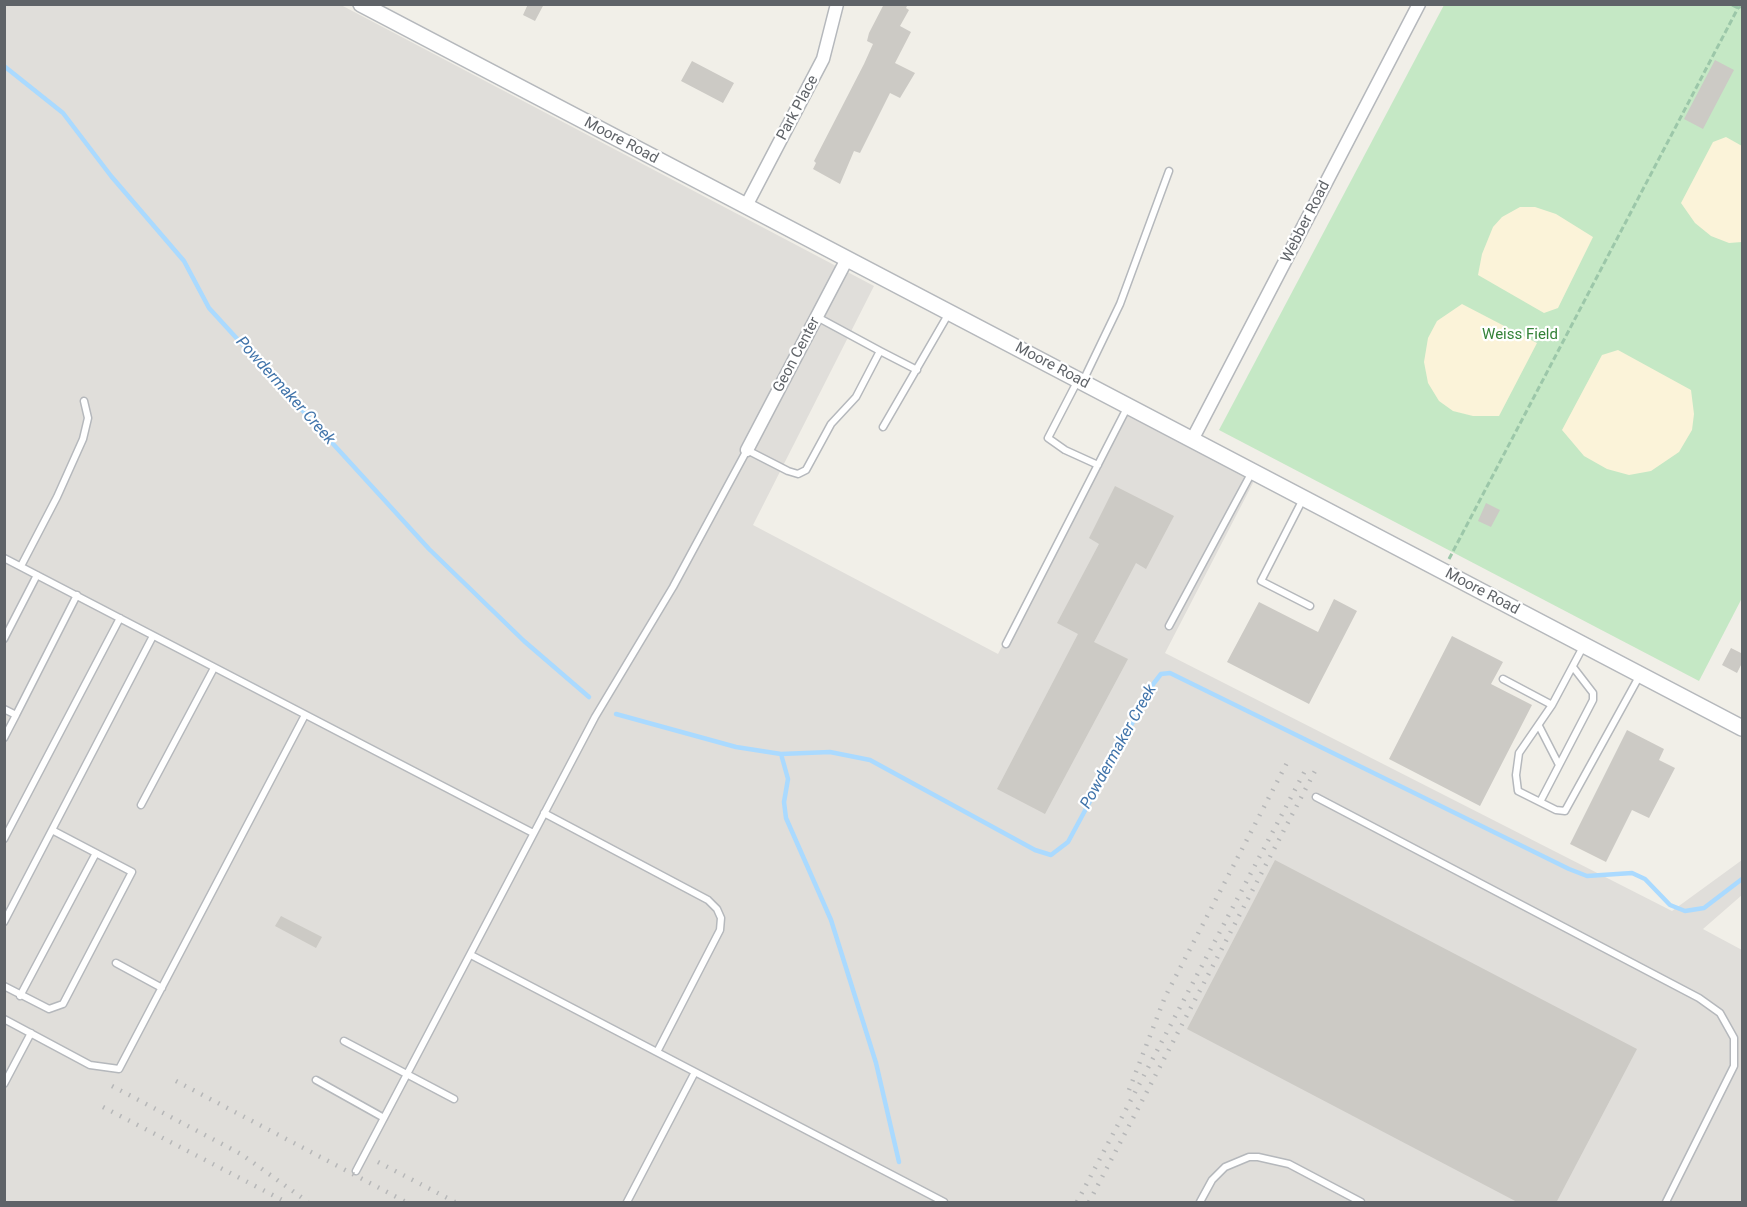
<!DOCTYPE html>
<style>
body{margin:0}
#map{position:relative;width:1747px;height:1207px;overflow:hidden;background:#f1efe8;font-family:Roboto,sans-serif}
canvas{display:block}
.frame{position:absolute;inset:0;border:6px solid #5f6368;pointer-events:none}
</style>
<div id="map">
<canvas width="1747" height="1207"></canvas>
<div class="frame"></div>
</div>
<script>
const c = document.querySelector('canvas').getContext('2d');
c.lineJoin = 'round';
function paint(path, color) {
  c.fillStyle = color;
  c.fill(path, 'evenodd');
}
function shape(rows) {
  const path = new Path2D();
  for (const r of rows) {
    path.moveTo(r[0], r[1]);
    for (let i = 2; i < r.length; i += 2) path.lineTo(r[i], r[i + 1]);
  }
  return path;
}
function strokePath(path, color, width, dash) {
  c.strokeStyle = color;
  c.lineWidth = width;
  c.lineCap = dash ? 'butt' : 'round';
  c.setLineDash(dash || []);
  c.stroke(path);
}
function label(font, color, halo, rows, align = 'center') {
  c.font = font + ' Roboto,sans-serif';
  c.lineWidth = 4.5;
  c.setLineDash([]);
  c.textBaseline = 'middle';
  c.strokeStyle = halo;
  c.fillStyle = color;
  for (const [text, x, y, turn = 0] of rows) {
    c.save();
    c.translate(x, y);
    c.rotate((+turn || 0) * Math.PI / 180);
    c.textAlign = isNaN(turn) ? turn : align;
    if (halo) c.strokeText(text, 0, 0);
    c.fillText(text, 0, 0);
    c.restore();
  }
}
paint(shape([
 [5,5,341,5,874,286,753,525,998,654,1124,413,1254,481,1165,653,1672,911,1742,860,1742,895,1703,929,1742,950,1742,1202,5,1202]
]), '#e0deda');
paint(shape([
 [1444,5,1742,5,1742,598,1699,681,1219,430]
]), '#c5e8c5');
paint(shape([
 [1726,137,1742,146,1742,242,1729,243,1711,236,1695,223,1681,203,1713,142],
 [1520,207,1535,207,1556,214,1593,237,1558,308,1544,313,1478,275,1482,254,1493,227,1502,217],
 [1462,304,1537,343,1499,416,1473,416,1453,411,1439,401,1428,383,1424,362,1428,338,1437,321],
 [1618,350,1691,390,1694,414,1692,430,1679,452,1651,471,1629,475,1607,469,1584,456,1562,430,1602,355]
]), '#fbf3d9');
strokePath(shape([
 [4,66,63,113,111,176,184,261,209,308,429,549,524,641,589,697],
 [616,714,736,747,781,754,830,752,870,760,1035,850,1051,855,1068,842,1154,683,1161,674,1170,673,1569,869,1587,876,1632,873,1645,879,1670,905,1685,911,1704,908,1742,879],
 [781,754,788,779,784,802,786,818,831,920,876,1063,899,1162]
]), '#aadaff', 4.5);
paint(shape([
 [528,4,544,4,535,21,523,15],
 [884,4,908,4,906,8,909,10,900,26,911,32,895,63,915,73,900,98,890,93,860,153,854,151,840,184,813,169,816,163,814,161,864,64,873,44,867,41,869,33],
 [1715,60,1734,70,1703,129,1684,119],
 [692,61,734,83,723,103,681,81],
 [1115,486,1174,516,1146,569,1136,563,1094,642,1128,659,1045,814,997,789,1078,634,1057,623,1099,544,1089,538],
 [1486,503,1500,510,1491,527,1478,521],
 [1334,599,1357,611,1309,704,1227,662,1259,602,1318,632],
 [1452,636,1503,662,1491,684,1532,705,1480,806,1389,759],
 [1731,648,1743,654,1743,661,1737,673,1722,665],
 [1627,730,1664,749,1659,760,1675,768,1649,818,1632,810,1606,862,1570,844],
 [1275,860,1637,1049,1556,1203,1519,1203,1187,1029],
 [281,916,322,937,316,948,275,926]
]), '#cccac5');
const service = shape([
 [880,351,917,370],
 [1078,380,1048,438,1065,450,1098,465],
 [1083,381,1120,304,1169,171],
 [883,427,949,313],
 [1303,499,1261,581,1310,606],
 [4,558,533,833],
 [21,566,57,497,83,439,88,418,84,401],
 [1169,626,1252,472],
 [4,639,37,575],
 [1006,644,1128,406],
 [1573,667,1593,693,1593,700,1540,802,1518,791,1516,775,1519,753,1552,705,1584,645],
 [1503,679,1552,705],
 [4,709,16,715,77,595],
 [1539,726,1559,765],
 [4,738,16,715],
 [1316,797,1699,998,1720,1013,1734,1038,1734,1066,1666,1202],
 [1540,802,1556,810,1565,811,1640,675],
 [141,805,214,668],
 [544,813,708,900,717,909,721,918,720,930,657,1052],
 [4,839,120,618],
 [4,922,153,636],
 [471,955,944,1202],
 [116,963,162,988],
 [4,986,49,1009,63,1004,132,872,52,830],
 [20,996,96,853],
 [4,1019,90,1065,119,1069,305,715],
 [344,1041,454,1099],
 [316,1080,384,1118],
 [4,1084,31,1033],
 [356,1171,595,717,673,587,747,450,788,471,798,474,806,470,831,424,856,397,880,351,817,317],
 [627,1202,695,1072],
 [1200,1202,1212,1180,1225,1167,1249,1157,1258,1157,1289,1164,1361,1202]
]);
const minor = shape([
 [746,206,823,59,837,4],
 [1192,440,1419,4],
 [747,450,847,259]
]);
const tertiary = shape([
 [361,4,1742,728]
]);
strokePath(service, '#b5b8bc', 9);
strokePath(minor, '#b5b8bc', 15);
strokePath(tertiary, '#b5b8bc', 18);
strokePath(shape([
 [1732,5,1738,8],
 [1449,559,1738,8,1742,6]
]), '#9cc7a9', 3, [6, 3]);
strokePath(service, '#fff', 6);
strokePath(minor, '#fff', 12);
strokePath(tertiary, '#fff', 15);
strokePath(shape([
 [176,1081,406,1202],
 [112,1086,241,1154,308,1202],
 [1129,1090,1165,997,1290,757],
 [103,1107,286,1202],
 [378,1162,455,1202],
 [1077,1202,1307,767],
 [1089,1202,1315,771]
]), '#b6b7b8', 4.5, [1.5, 8]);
label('15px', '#5f6368', '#fff', [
 ["Park Place",798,108,-62],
 ["Moore Road",621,141,28],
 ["Webber Road",1306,222,-63],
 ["Geon Center",797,355,-62],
 ["Moore Road",1052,366,28],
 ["Moore Road",1482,592,28]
]);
label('15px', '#348238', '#fff', [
 ["Weiss Field",1520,335]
]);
label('italic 16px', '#4174aa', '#fff', [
 ["Powdermaker Creek",285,391,48],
 ["Powdermaker Creek",1119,747,-61]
]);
</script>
